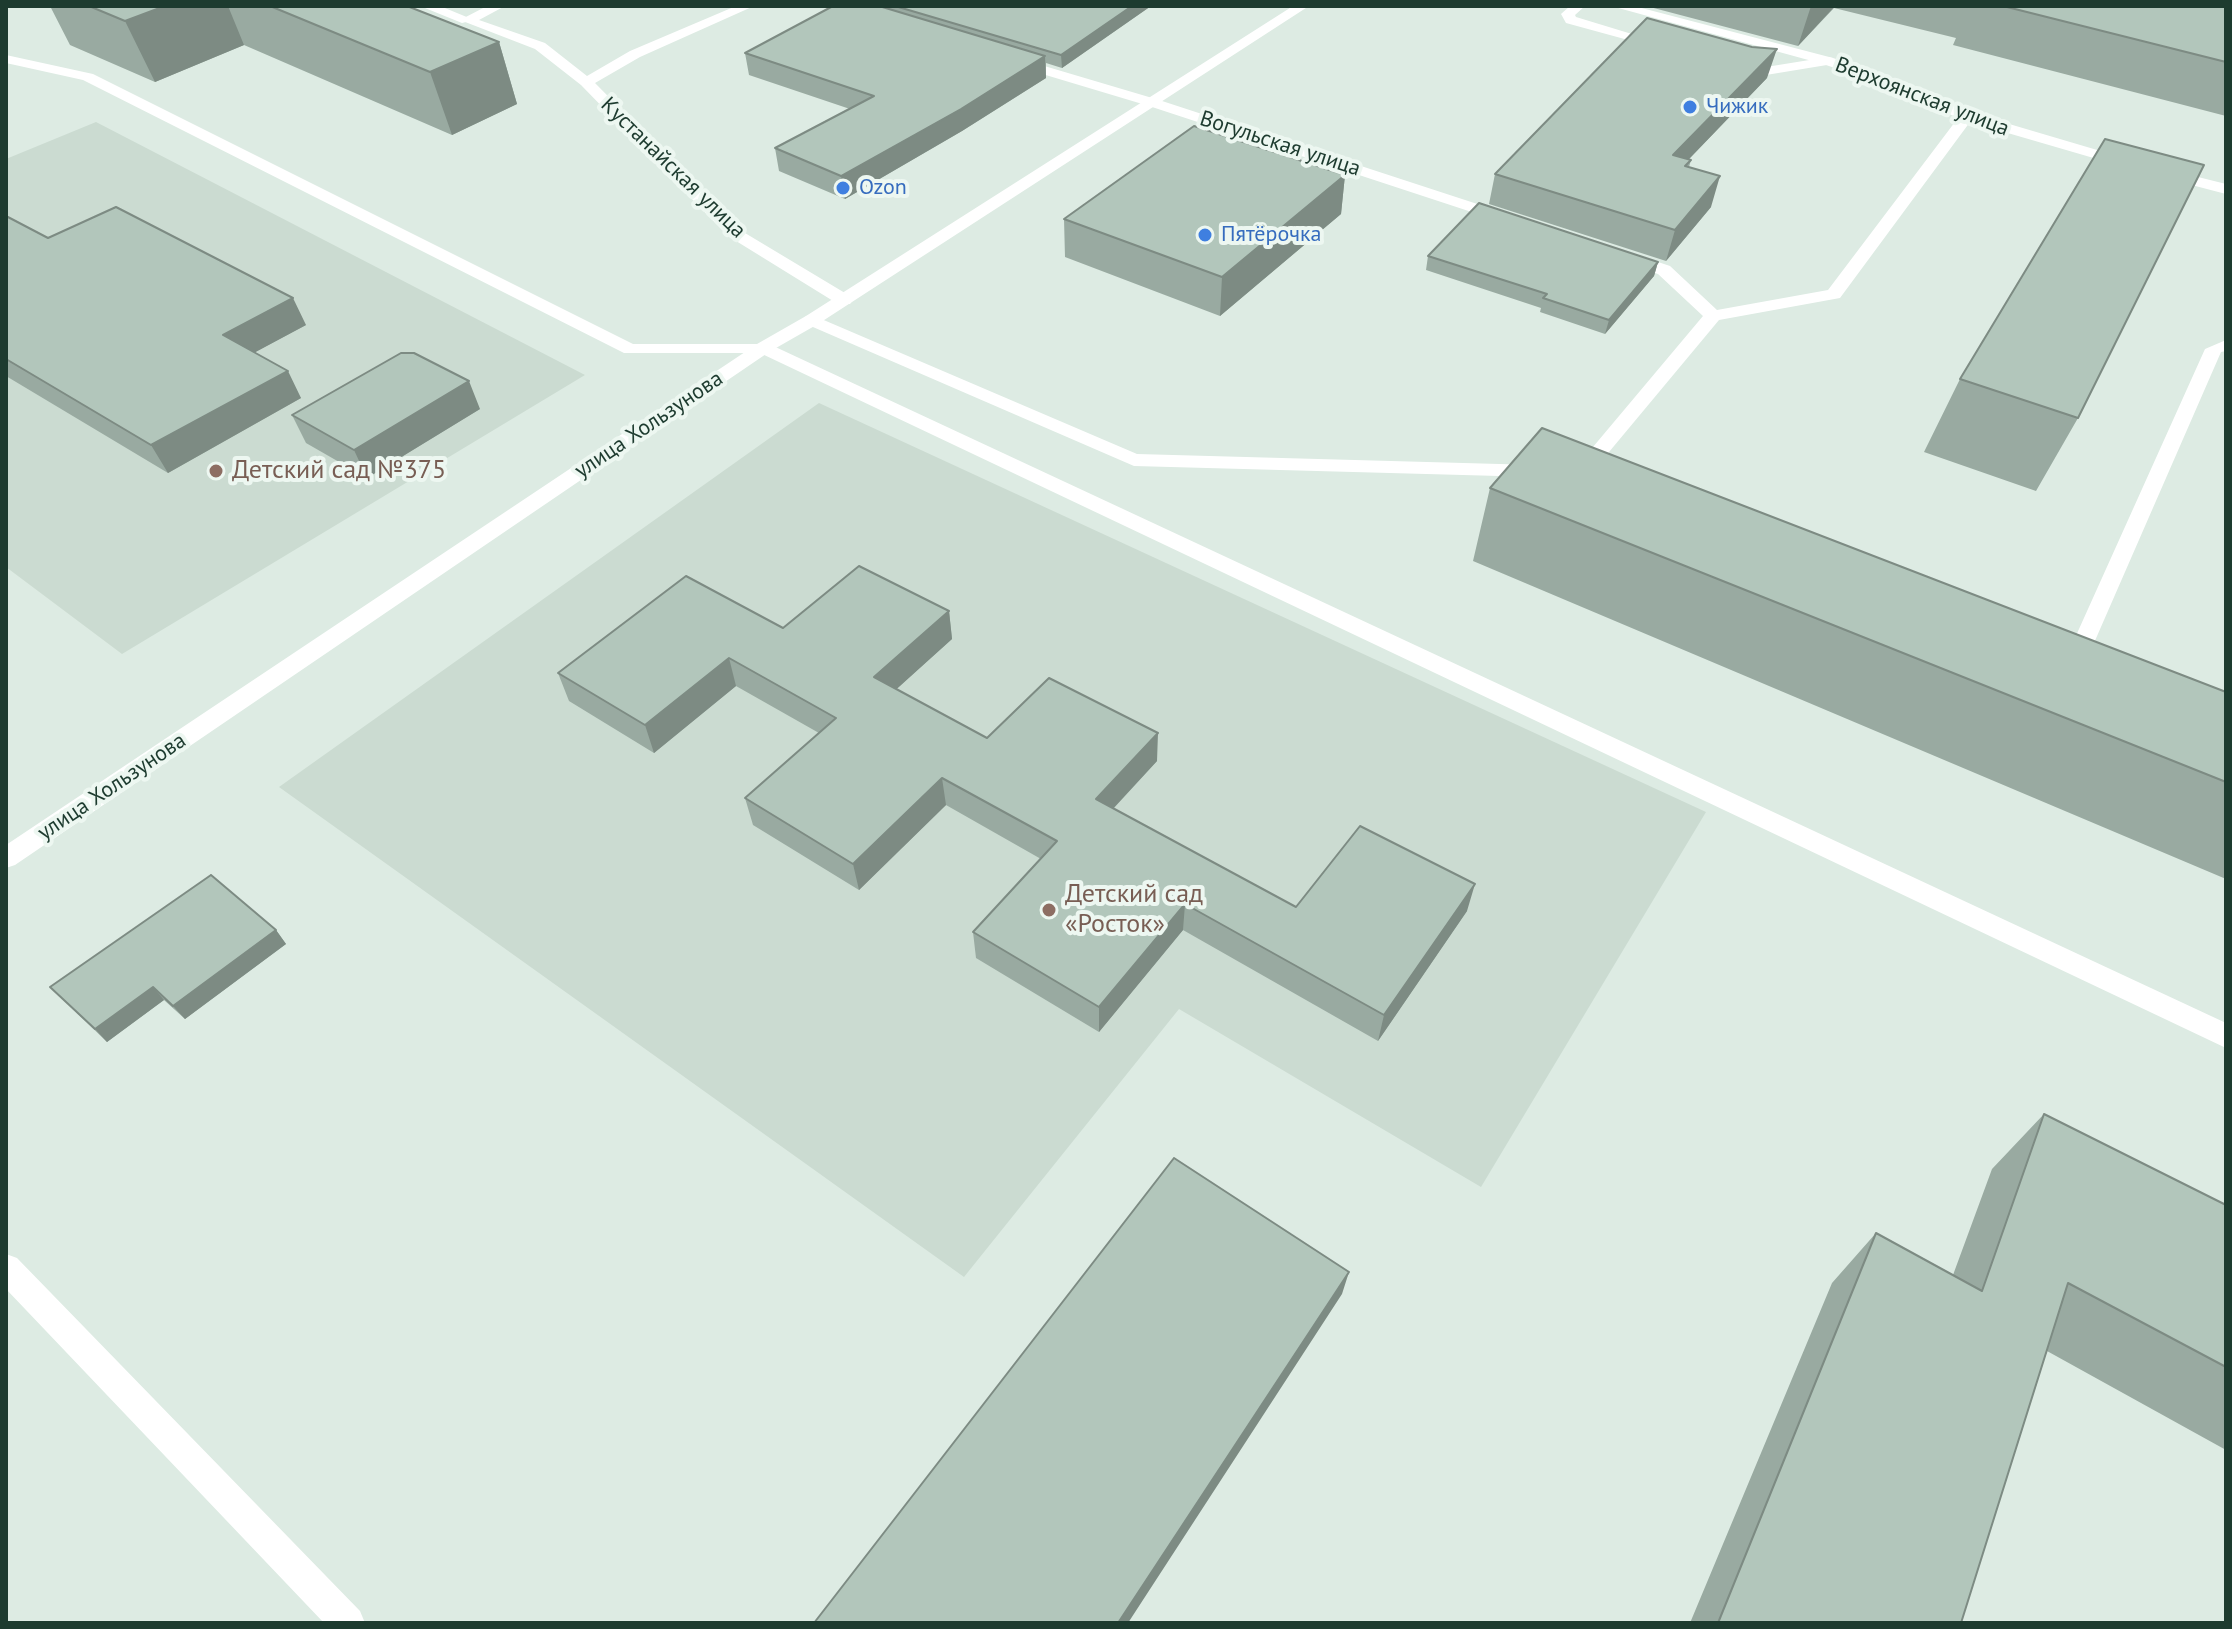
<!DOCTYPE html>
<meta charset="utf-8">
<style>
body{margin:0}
#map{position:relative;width:2232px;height:1629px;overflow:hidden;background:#ddebe3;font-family:"PT Sans",sans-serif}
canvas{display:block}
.frame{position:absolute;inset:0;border:8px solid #1d3b2f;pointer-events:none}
</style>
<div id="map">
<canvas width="2232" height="1629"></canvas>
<div class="frame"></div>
</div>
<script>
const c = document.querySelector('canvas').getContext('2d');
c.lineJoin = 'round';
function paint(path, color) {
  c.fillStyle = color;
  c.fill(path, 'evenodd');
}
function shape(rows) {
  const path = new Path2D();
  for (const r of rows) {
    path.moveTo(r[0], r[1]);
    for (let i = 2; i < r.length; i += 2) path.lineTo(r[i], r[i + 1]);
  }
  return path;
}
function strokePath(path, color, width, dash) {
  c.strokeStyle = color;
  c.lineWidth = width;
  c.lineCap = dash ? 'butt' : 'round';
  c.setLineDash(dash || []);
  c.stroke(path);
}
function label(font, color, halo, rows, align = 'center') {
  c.font = font + ' "PT Sans",sans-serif';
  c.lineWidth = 8;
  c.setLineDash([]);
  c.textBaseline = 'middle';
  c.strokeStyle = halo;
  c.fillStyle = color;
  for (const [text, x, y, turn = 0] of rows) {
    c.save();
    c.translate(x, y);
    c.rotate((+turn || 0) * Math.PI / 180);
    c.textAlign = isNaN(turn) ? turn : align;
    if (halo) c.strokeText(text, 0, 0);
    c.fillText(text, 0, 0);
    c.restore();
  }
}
paint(shape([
 [96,122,585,375,122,654,6,567,6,159],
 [819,403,1706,812,1481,1187,1179,1009,964,1277,279,787]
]), '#cbdbd1');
paint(shape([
 [420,6,440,6,474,20,462,23,420,6],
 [1570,6,1585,6,1575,15,1576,17,1668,45,1661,49,1566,23,1561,14,1570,6],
 [6,55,93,74,633,344,769,344,2226,1023,2226,1048,760,353,624,353,83,80,6,63,6,55],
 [1828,57,1833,58,1833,64,1766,75,1738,71,1731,67,1738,63,1766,67,1828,57],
 [2226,340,2226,351,2221,352,2087,659,2084,664,2076,667,2060,661,2057,656,2060,651,2070,649,2205,349,2226,340],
 [6,1254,17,1258,360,1611,365,1623,324,1623,6,1289,6,1254]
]), '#fff');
paint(shape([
 [487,6,505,6,479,20,545,43,587,76,630,51,736,6,754,6,640,57,595,83,740,230,850,296,853,300,850,304,838,304,728,236,581,85,535,49,460,20,487,6],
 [1611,6,1634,6,1833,58,1898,80,1972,113,2131,160,2134,163,2131,166,2121,166,1970,122,1840,298,1719,320,1589,476,1570,476,1567,472,1570,468,1577,466,1703,316,1658,274,1622,262,1620,258,1622,254,1634,254,1670,266,1717,310,1828,290,1958,118,1888,86,1823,64,1611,6],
 [1014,57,1159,100,1511,215,1513,218,1505,223,1499,221,1149,106,1009,64,1009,58,1014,57],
 [2166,169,2226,184,2226,194,2161,177,2161,171,2166,169],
 [812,315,1137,454,1536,465,1546,471,1536,477,1134,466,806,324,803,320,806,316,812,315]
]), '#fff');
paint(shape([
 [1293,6,1309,6,818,324,769,352,15,865,6,868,6,845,757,344,806,316,1293,6]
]), '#fff');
paint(shape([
 [50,6,407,6,499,42,517,104,452,135,244,45,155,82,70,45],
 [833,6,1151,6,1062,68,1046,63,1046,78,962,131,845,199,779,171,775,148,850,109,749,75,745,53],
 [1646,6,2226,6,2226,116,1953,45,1956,38,1834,8,1798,46],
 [1767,78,1689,159,1691,160,1689,167,1711,207,1666,261,1489,204,1495,174],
 [1345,175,1341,214,1220,316,1065,257,1064,219],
 [6,216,48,238,306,325,255,352,301,398,168,473,6,376],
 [1428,256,1658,262,1654,276,1605,334,1540,312,1541,308,1426,270],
 [1960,379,2078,418,2036,491,1924,452],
 [480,409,367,478,306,443,292,415],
 [1490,488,2226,692,2226,879,1473,561],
 [949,611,952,639,896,689,987,738,1157,761,1113,809,1296,907,1467,911,1378,1041,1183,930,1099,1032,976,958,973,932,1041,859,946,805,859,890,753,825,745,798,819,733,736,686,654,753,569,701,558,673,783,628],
 [276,930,286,944,185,1019,164,1000,107,1042,50,987],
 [2044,1114,2226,1205,2226,1450,2047,1351,1961,1623,1690,1623,1832,1283,1876,1233,1953,1275,1992,1169]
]), '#99aaa1');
paint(shape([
 [165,6,228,6,244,45,155,82,125,21],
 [1132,6,1151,6,1062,68,1061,55],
 [1811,6,1835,6,1798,46],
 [499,42,517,104,452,135,430,72],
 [1777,49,1767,78,1664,185,1673,155],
 [1045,56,1046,78,962,131,845,199,841,176],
 [1345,175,1341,214,1220,316,1222,277],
 [1720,176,1711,207,1666,261,1675,230],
 [1658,262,1654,276,1605,334,1609,320],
 [293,298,306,325,237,362,223,335],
 [288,371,301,398,168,473,151,445],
 [469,381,480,409,367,478,354,450],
 [949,611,952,639,879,705,874,677],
 [729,658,736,686,654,753,645,725],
 [1158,733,1157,761,1096,827,1096,799],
 [942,778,946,805,859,890,853,864],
 [1475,884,1467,911,1378,1041,1384,1015],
 [1185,904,1183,930,1099,1032,1099,1007],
 [276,930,286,944,185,1019,173,1006],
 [153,987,164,1000,107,1042,95,1029],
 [1349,1272,1342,1294,1128,1623,1118,1623]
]), '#7d8b83');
const building = shape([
 [89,6,165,6,125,21,89,6],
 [270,6,407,6,499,42,430,72,270,6],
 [833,6,879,6,1045,56,961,109,841,176,775,148,874,96,745,53,833,6],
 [895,6,1132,6,1061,55,895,6],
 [2003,6,2226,6,2226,62,2218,60,2003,6],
 [1647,18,1752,47,1777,49,1673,155,1691,160,1685,166,1720,176,1675,230,1495,174,1647,18],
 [1194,126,1345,175,1222,277,1064,219,1194,126],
 [2105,139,2204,165,2078,418,1960,379,2105,139],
 [1479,203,1658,262,1609,320,1543,298,1547,294,1428,256,1479,203],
 [116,207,293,298,223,335,288,371,151,445,6,359,6,216,48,238,116,207],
 [401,353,414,353,469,381,354,450,292,415,401,353],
 [1542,428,2226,692,2226,782,1490,488,1542,428],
 [859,566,949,611,874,677,987,738,1049,678,1158,733,1096,799,1296,907,1360,826,1475,884,1384,1015,1185,904,1099,1007,973,932,1057,841,942,778,853,864,745,798,836,718,729,658,645,725,558,673,686,576,783,628,859,566],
 [211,875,276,930,173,1006,153,987,95,1029,50,987,211,875],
 [2044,1114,2226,1205,2226,1367,2068,1283,1961,1623,1718,1623,1876,1233,1982,1291,2044,1114],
 [1174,1158,1349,1272,1118,1623,814,1623,1174,1158]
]);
paint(building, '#b2c6bb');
strokePath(building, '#7d8b83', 2);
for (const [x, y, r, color] of [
 [1690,107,8,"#3f7fe0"],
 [843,188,8,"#3f7fe0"],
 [1205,235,8,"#3f7fe0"],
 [216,471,8,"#8d6e63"],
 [1049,910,8,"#8d6e63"]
]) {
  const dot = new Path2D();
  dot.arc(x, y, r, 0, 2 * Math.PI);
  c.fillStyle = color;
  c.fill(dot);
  strokePath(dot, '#edf7f1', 3);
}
label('22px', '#1d3b2f', '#edf7f1', [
 ["Верхоянская улица",1922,97,21],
 ["Вогульская улица",1280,144,18],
 ["Кустанайская улица",673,168,44],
 ["улица Хользунова",649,425,-34],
 ["улица Хользунова",112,787,-34]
]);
label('22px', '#366cbe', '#edf7f1', [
 ["Чижик",1706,107],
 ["Ozon",859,188],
 ["Пятёрочка",1221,235]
], 'left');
label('26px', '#785e54', '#edf7f1', [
 ["Детский сад №375",232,471],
 ["Детский сад",1065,895],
 ["«Росток»",1065,925]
], 'left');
</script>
